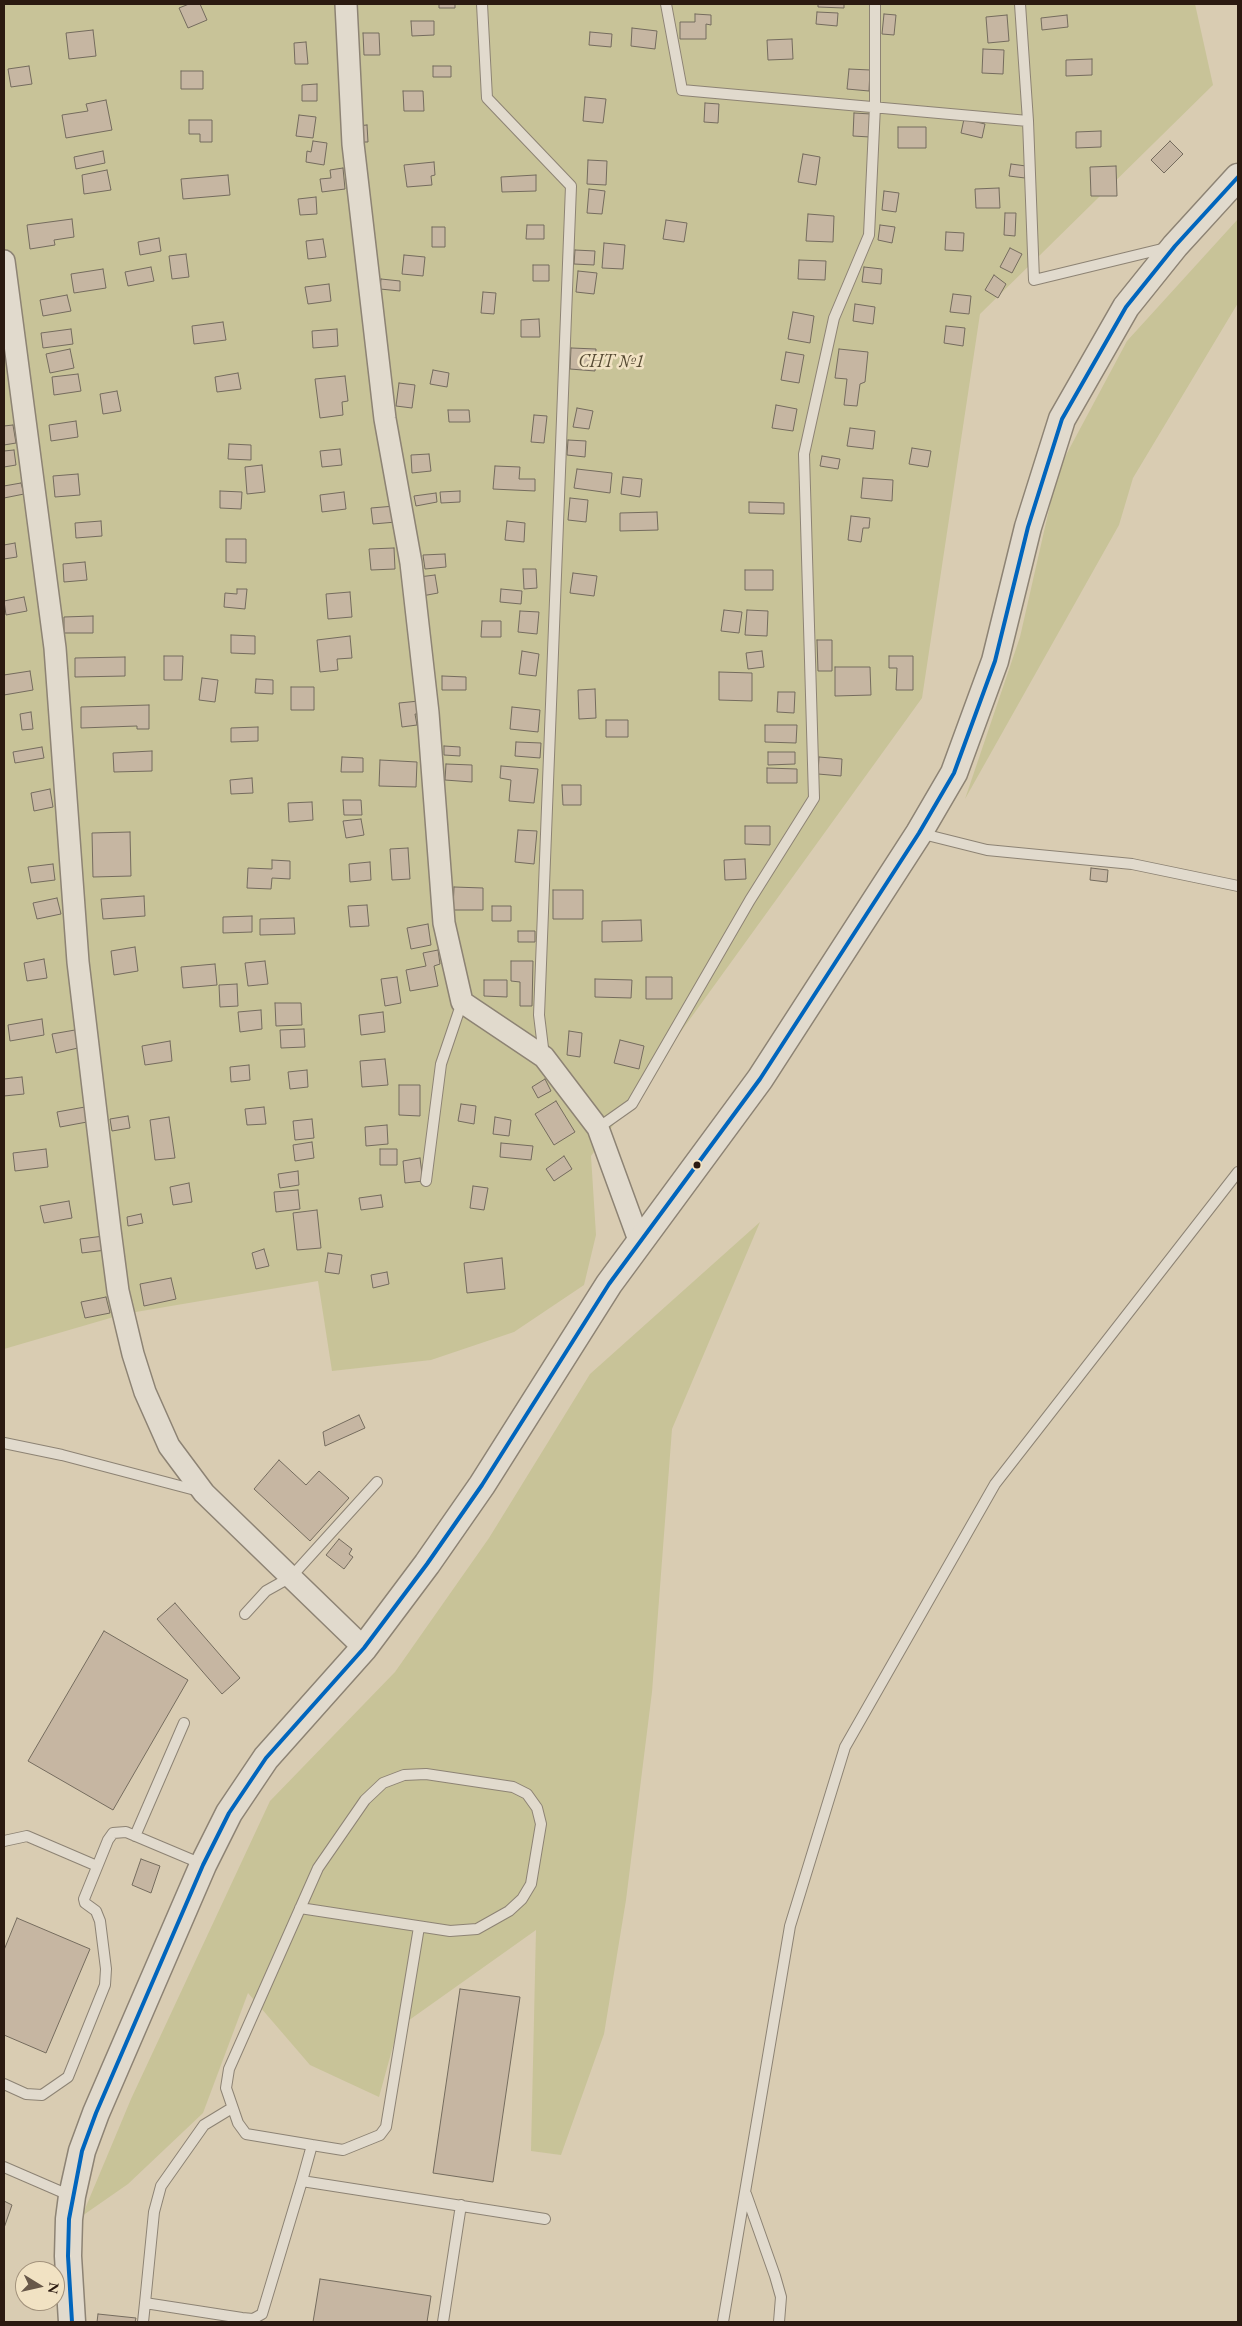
<!DOCTYPE html>
<meta charset="utf-8">
<style>
body{margin:0}
#map{position:relative;width:1242px;height:2326px;overflow:hidden;background:#d9ccb2;font-family:"EB Garamond",serif}
canvas{display:block}
.frame{position:absolute;inset:0;border:5px solid #2b1a11;pointer-events:none}
.north{position:absolute;left:15px;top:2261px;width:50px;height:50px;box-sizing:border-box;background:#f1e2c3;border:1px solid #a2927c;border-radius:50%;rotate:99deg;font-size:14px;font-weight:700;line-height:20px;text-align:center;color:#2b1a11}
.north::after{content:'';display:block;margin:auto;width:18px;height:22px;background:#685849;clip-path:polygon(50% 0,100% 100%,50% 72%,0 100%)}
</style>
<div id="map">
<canvas width="1242" height="2326"></canvas>
<div class="frame"></div>
<div class="north">N</div>
</div>
<script>
const c = document.querySelector('canvas').getContext('2d');
c.lineJoin = 'round';
function paint(path, color) {
  c.fillStyle = color;
  c.fill(path, 'evenodd');
}
function shape(rows) {
  const path = new Path2D();
  for (const r of rows) {
    path.moveTo(r[0], r[1]);
    for (let i = 2; i < r.length; i += 2) path.lineTo(r[i], r[i + 1]);
  }
  return path;
}
function strokePath(path, color, width, dash) {
  c.strokeStyle = color;
  c.lineWidth = width;
  c.lineCap = dash ? 'butt' : 'round';
  c.setLineDash(dash || []);
  c.stroke(path);
}
function label(font, color, halo, rows, align = 'center') {
  c.font = font + ' "EB Garamond",serif';
  c.lineWidth = 5;
  c.setLineDash([]);
  c.textBaseline = 'middle';
  c.strokeStyle = halo;
  c.fillStyle = color;
  for (const [text, x, y, turn = 0] of rows) {
    c.save();
    c.translate(x, y);
    c.rotate((+turn || 0) * Math.PI / 180);
    c.textAlign = isNaN(turn) ? turn : align;
    if (halo) c.strokeText(text, 0, 0);
    c.fillText(text, 0, 0);
    c.restore();
  }
}
paint(shape([
 [4,4,1195,4,1213,85,980,314,922,698,591,1156,596,1235,584,1285,514,1332,431,1360,332,1371,318,1281,124,1314,4,1349],
 [1238,219,1238,303,1133,478,1119,525,965,799,1020,637,1058,470,1127,341],
 [760,1222,672,1429,652,1692,626,1900,604,2034,561,2155,531,2151,536,1930,398,2028,379,2097,310,2065,248,1993,203,2113,128,2184,82,2216,131,2099,270,1801,395,1672,489,1538,590,1374]
]), '#c8c398');
const building = shape([
 [189,4,200,4,207,20,188,28,179,8,189,4],
 [439,4,455,4,455,8,439,8,439,4],
 [818,4,844,4,844,8,818,7,818,4],
 [817,12,838,13,837,26,816,24,817,12],
 [695,14,711,15,711,25,706,24,706,39,680,39,680,22,695,22,695,14],
 [884,14,896,15,894,35,882,34,884,14],
 [1007,15,1009,41,988,43,986,17,1007,15],
 [1067,15,1068,27,1042,30,1041,18,1067,15],
 [411,21,434,21,434,35,412,36,411,21],
 [632,28,657,31,655,49,631,46,632,28],
 [93,30,96,56,69,59,66,33,93,30],
 [590,32,612,34,611,47,589,45,590,32],
 [363,33,379,33,380,55,364,55,363,33],
 [792,39,793,59,768,60,767,40,792,39],
 [306,42,308,64,295,64,294,43,306,42],
 [983,49,1004,50,1003,74,982,73,983,49],
 [1092,59,1092,75,1066,76,1066,60,1092,59],
 [29,66,32,84,11,87,8,69,29,66],
 [433,66,451,66,451,77,433,77,433,66],
 [849,69,870,70,869,91,847,89,849,69],
 [181,71,203,71,203,89,181,89,181,71],
 [317,84,317,101,302,101,302,85,317,84],
 [403,91,423,91,424,111,404,111,403,91],
 [585,97,606,99,603,123,583,121,585,97],
 [106,100,112,130,66,138,62,115,88,111,86,104,106,100],
 [705,103,719,104,718,123,704,122,705,103],
 [854,113,871,114,870,137,853,136,854,113],
 [299,115,316,117,313,138,296,136,299,115],
 [964,119,985,124,982,138,961,133,964,119],
 [189,120,212,120,212,142,200,142,200,134,189,134,189,120],
 [367,125,368,142,356,142,356,126,367,125],
 [898,127,926,127,926,148,898,148,898,127],
 [1101,131,1101,147,1076,148,1076,132,1101,131],
 [313,141,327,143,324,165,306,162,307,151,311,152,313,141],
 [1170,141,1183,154,1164,173,1151,160,1170,141],
 [103,151,105,163,76,169,74,157,103,151],
 [803,154,820,157,816,185,798,182,803,154],
 [588,160,607,161,606,185,587,184,588,160],
 [434,162,435,175,431,176,432,185,407,187,404,165,434,162],
 [1011,164,1026,166,1025,178,1009,176,1011,164],
 [1116,166,1117,196,1091,196,1090,167,1116,166],
 [343,168,345,189,322,192,320,179,331,178,330,170,343,168],
 [107,170,111,190,84,194,82,175,107,170],
 [228,175,230,195,183,199,181,179,228,175],
 [536,175,536,191,502,192,501,177,536,175],
 [999,188,1000,208,976,208,975,189,999,188],
 [589,189,605,191,602,214,587,213,589,189],
 [884,191,899,193,896,212,882,210,884,191],
 [316,197,317,214,300,215,298,199,316,197],
 [1005,213,1016,213,1015,236,1004,235,1005,213],
 [808,214,834,216,833,242,806,241,808,214],
 [72,219,74,237,54,240,55,245,30,249,27,225,72,219],
 [666,220,687,223,684,242,663,239,666,220],
 [527,225,544,225,544,239,526,239,527,225],
 [880,225,895,227,892,243,878,240,880,225],
 [432,227,445,227,445,247,432,247,432,227],
 [946,232,964,233,963,251,945,250,946,232],
 [159,238,161,251,140,255,138,242,159,238],
 [323,239,326,257,308,259,306,241,323,239],
 [604,243,625,245,623,269,602,268,604,243],
 [1010,248,1022,254,1012,273,1000,267,1010,248],
 [575,250,595,251,594,265,574,264,575,250],
 [186,254,189,277,172,279,169,256,186,254],
 [404,255,425,257,423,276,402,274,404,255],
 [799,260,826,261,825,280,798,279,799,260],
 [533,265,549,265,549,281,533,281,533,265],
 [151,267,154,281,128,286,125,272,151,267],
 [864,267,882,269,881,284,862,282,864,267],
 [103,269,106,288,74,293,71,274,103,269],
 [578,271,597,273,594,294,576,292,578,271],
 [994,275,1006,284,998,298,985,290,994,275],
 [381,279,400,281,400,291,380,289,381,279],
 [329,284,331,301,308,304,305,287,329,284],
 [483,292,496,293,494,314,481,313,483,292],
 [953,294,971,296,969,314,950,312,953,294],
 [67,295,71,311,43,316,40,300,67,295],
 [855,304,875,307,873,324,853,321,855,304],
 [793,312,814,316,810,343,788,339,793,312],
 [539,319,540,337,521,337,521,320,539,319],
 [223,322,226,340,194,344,192,326,223,322],
 [946,326,965,328,963,346,944,343,946,326],
 [71,329,73,344,43,348,41,333,71,329],
 [337,329,338,346,313,348,312,331,337,329],
 [571,348,596,349,595,371,570,369,571,348],
 [70,349,74,368,50,373,46,354,70,349],
 [839,349,868,352,865,382,860,384,857,406,844,405,847,379,835,378,839,349],
 [786,352,804,355,799,383,781,380,786,352],
 [433,370,449,373,447,387,430,384,433,370],
 [238,373,241,389,217,392,215,377,238,373],
 [78,374,81,391,54,395,52,377,78,374],
 [345,376,348,401,342,402,343,415,320,418,315,379,345,376],
 [399,383,415,385,412,408,396,406,399,383],
 [117,391,121,411,103,414,100,394,117,391],
 [776,405,797,409,793,431,772,428,776,405],
 [577,408,593,411,589,429,573,427,577,408],
 [448,410,469,410,470,422,449,422,448,410],
 [534,415,547,416,544,443,531,442,534,415],
 [76,421,78,437,51,441,49,425,76,421],
 [13,425,16,443,4,445,4,426,13,425],
 [850,428,875,431,873,449,847,446,850,428],
 [568,440,586,441,585,457,567,455,568,440],
 [229,444,251,445,251,460,228,459,229,444],
 [912,448,931,451,928,467,909,464,912,448],
 [340,449,342,465,322,467,320,451,340,449],
 [14,450,16,465,4,467,4,451,14,450],
 [429,454,431,471,412,473,411,455,429,454],
 [822,456,840,459,838,469,820,466,822,456],
 [262,465,265,492,247,494,245,467,262,465],
 [495,466,520,467,519,479,535,479,535,491,493,489,495,466],
 [577,469,612,473,610,493,574,488,577,469],
 [78,474,80,495,55,497,53,476,78,474],
 [623,477,642,479,640,497,621,494,623,477],
 [863,478,893,480,892,501,861,498,863,478],
 [21,483,24,494,4,498,4,486,21,483],
 [220,491,242,492,241,509,220,508,220,491],
 [460,491,460,502,441,503,440,492,460,491],
 [344,492,346,509,322,512,320,495,344,492],
 [436,493,437,502,416,506,414,496,436,493],
 [570,498,588,500,586,522,568,520,570,498],
 [749,502,784,503,784,514,749,513,749,502],
 [395,506,396,522,373,524,371,508,395,506],
 [657,512,658,530,620,531,620,513,657,512],
 [851,516,870,518,869,528,863,528,861,542,848,540,851,516],
 [101,521,102,536,76,538,75,523,101,521],
 [507,521,525,523,524,542,505,540,507,521],
 [226,539,246,539,246,563,226,562,226,539],
 [15,543,17,557,4,559,4,545,15,543],
 [394,548,395,569,371,570,369,549,394,548],
 [445,554,446,567,425,569,423,555,445,554],
 [85,562,87,580,64,582,63,564,85,562],
 [523,569,536,569,537,588,524,589,523,569],
 [745,570,773,570,773,590,745,590,745,570],
 [573,573,597,576,594,596,570,593,573,573],
 [435,575,438,593,422,596,419,577,435,575],
 [237,589,247,589,245,609,224,607,225,593,237,594,237,589],
 [501,589,522,591,521,604,500,602,501,589],
 [350,592,352,617,328,619,326,594,350,592],
 [24,597,27,611,6,615,4,601,24,597],
 [724,610,742,612,739,633,721,631,724,610],
 [747,610,768,611,767,636,745,635,747,610],
 [520,611,539,612,537,634,518,632,520,611],
 [93,616,93,633,64,633,64,617,93,616],
 [482,621,501,621,501,637,481,637,482,621],
 [231,635,255,636,255,654,231,653,231,635],
 [350,636,352,658,337,659,338,670,320,672,317,640,350,636],
 [817,640,832,640,832,671,818,671,817,640],
 [522,651,539,654,536,676,519,674,522,651],
 [762,651,764,667,748,669,746,653,762,651],
 [164,656,183,656,182,680,164,680,164,656],
 [889,656,913,656,913,690,896,690,897,668,889,668,889,656],
 [125,657,125,676,75,677,75,658,125,657],
 [835,667,870,667,871,695,835,696,835,667],
 [30,671,33,690,4,695,4,675,30,671],
 [719,672,752,673,752,701,719,700,719,672],
 [442,676,466,677,466,690,442,690,442,676],
 [202,678,218,680,215,702,199,700,202,678],
 [256,679,273,680,273,694,255,693,256,679],
 [291,687,314,687,314,710,291,710,291,687],
 [595,689,596,718,579,719,578,690,595,689],
 [778,692,795,692,794,713,777,712,778,692],
 [419,701,421,714,415,714,417,725,402,727,399,703,419,701],
 [149,705,149,729,137,729,137,726,81,728,81,707,149,705],
 [512,707,540,710,538,732,510,729,512,707],
 [31,712,33,729,22,730,20,714,31,712],
 [606,720,628,720,628,737,606,737,606,720],
 [765,725,797,725,796,743,765,742,765,725],
 [258,727,258,741,231,742,231,728,258,727],
 [516,742,541,743,540,758,515,756,516,742],
 [444,746,460,747,460,756,444,755,444,746],
 [42,747,44,758,15,763,13,752,42,747],
 [152,751,152,771,114,772,113,753,152,751],
 [768,752,795,752,795,764,768,765,768,752],
 [342,757,363,758,363,772,341,772,342,757],
 [819,757,842,759,841,776,818,774,819,757],
 [380,760,417,762,416,787,379,786,380,760],
 [446,764,472,765,472,782,445,780,446,764],
 [501,766,538,769,534,803,509,801,511,780,500,778,501,766],
 [767,768,797,769,797,783,767,783,767,768],
 [252,778,253,793,231,794,230,780,252,778],
 [562,785,581,785,581,805,563,805,562,785],
 [50,789,53,807,34,811,31,793,50,789],
 [343,800,361,800,362,815,344,815,343,800],
 [312,802,313,820,289,822,288,803,312,802],
 [361,819,364,835,346,838,343,821,361,819],
 [745,826,770,826,770,845,745,844,745,826],
 [518,830,537,831,534,864,515,862,518,830],
 [130,832,131,876,93,877,92,833,130,832],
 [408,848,410,879,392,880,390,849,408,848],
 [745,859,746,879,725,880,724,860,745,859],
 [272,860,290,861,290,879,272,878,271,889,247,888,248,868,272,869,272,860],
 [370,862,371,880,350,882,349,864,370,862],
 [53,864,55,880,31,883,28,867,53,864],
 [1091,868,1108,870,1107,882,1090,880,1091,868],
 [454,887,483,888,483,910,453,910,454,887],
 [553,890,583,890,583,919,553,919,553,890],
 [144,896,145,916,103,919,101,899,144,896],
 [57,898,61,914,37,919,33,903,57,898],
 [367,905,369,926,350,927,348,906,367,905],
 [492,906,511,906,511,921,492,921,492,906],
 [252,916,252,932,223,933,223,917,252,916],
 [294,918,295,934,260,935,260,919,294,918],
 [641,920,642,941,602,942,602,921,641,920],
 [428,924,431,945,411,949,407,928,428,924],
 [518,931,535,931,535,942,518,942,518,931],
 [135,947,138,971,114,975,111,951,135,947],
 [438,950,440,964,434,966,438,986,410,991,406,970,426,966,423,953,438,950],
 [44,959,47,978,27,981,24,963,44,959],
 [265,961,268,984,248,986,245,963,265,961],
 [511,961,533,961,532,1006,520,1006,520,982,511,981,511,961],
 [215,964,217,985,183,988,181,967,215,964],
 [397,977,401,1003,385,1006,381,979,397,977],
 [646,977,672,977,672,999,646,999,646,977],
 [595,979,632,980,631,998,595,997,595,979],
 [484,980,507,980,507,997,484,996,484,980],
 [237,984,238,1006,220,1007,219,985,237,984],
 [275,1003,301,1003,302,1025,276,1026,275,1003],
 [261,1010,262,1029,240,1032,238,1012,261,1010],
 [383,1012,385,1032,361,1035,359,1015,383,1012],
 [42,1019,44,1035,10,1041,8,1025,42,1019],
 [304,1029,305,1047,281,1048,280,1030,304,1029],
 [75,1030,78,1048,56,1053,52,1034,75,1030],
 [569,1031,582,1033,580,1057,567,1055,569,1031],
 [620,1040,644,1046,639,1069,614,1063,620,1040],
 [170,1041,172,1061,145,1065,142,1046,170,1041],
 [385,1059,388,1085,362,1087,360,1061,385,1059],
 [249,1065,250,1080,231,1082,230,1067,249,1065],
 [307,1070,308,1087,290,1089,288,1072,307,1070],
 [22,1077,24,1094,4,1096,4,1079,22,1077],
 [545,1079,551,1091,538,1098,532,1087,545,1079],
 [399,1085,420,1085,420,1116,399,1115,399,1085],
 [556,1101,575,1132,554,1145,535,1114,556,1101],
 [461,1104,476,1106,474,1124,458,1121,461,1104],
 [85,1107,87,1122,60,1127,57,1112,85,1107],
 [264,1107,266,1124,247,1125,245,1109,264,1107],
 [128,1116,130,1128,112,1131,110,1119,128,1116],
 [169,1117,175,1158,155,1160,150,1120,169,1117],
 [495,1117,511,1120,509,1136,493,1134,495,1117],
 [312,1119,314,1138,295,1140,293,1121,312,1119],
 [387,1125,388,1144,366,1146,365,1127,387,1125],
 [312,1142,314,1158,295,1161,293,1145,312,1142],
 [501,1143,533,1146,531,1160,500,1157,501,1143],
 [46,1149,48,1167,15,1171,13,1153,46,1149],
 [380,1149,397,1149,397,1165,380,1165,380,1149],
 [564,1156,572,1169,554,1181,546,1169,564,1156],
 [420,1158,423,1181,405,1183,403,1161,420,1158],
 [298,1171,299,1185,280,1188,278,1174,298,1171],
 [189,1183,192,1202,173,1205,170,1187,189,1183],
 [473,1186,488,1188,484,1210,470,1208,473,1186],
 [298,1190,300,1209,276,1212,274,1192,298,1190],
 [381,1195,383,1207,361,1210,359,1198,381,1195],
 [69,1201,72,1218,44,1223,40,1206,69,1201],
 [317,1210,321,1248,297,1250,293,1213,317,1210],
 [141,1214,143,1223,128,1226,127,1217,141,1214],
 [104,1236,106,1250,82,1253,80,1239,104,1236],
 [264,1249,269,1266,256,1269,252,1253,264,1249],
 [328,1253,342,1255,339,1274,325,1272,328,1253],
 [502,1258,505,1289,467,1293,464,1263,502,1258],
 [387,1272,389,1284,373,1288,371,1275,387,1272],
 [171,1278,176,1299,144,1306,140,1284,171,1278],
 [106,1297,110,1313,85,1318,81,1302,106,1297],
 [359,1415,365,1428,325,1446,323,1432,359,1415],
 [279,1460,306,1485,319,1471,349,1498,310,1541,254,1489,279,1460],
 [339,1539,352,1549,349,1554,353,1557,344,1569,326,1555,339,1539],
 [175,1603,240,1678,222,1694,157,1619,175,1603],
 [104,1631,188,1680,113,1810,28,1761,104,1631],
 [141,1859,160,1866,151,1893,132,1885,141,1859],
 [17,1918,90,1949,46,2053,4,2035,4,1950,17,1918],
 [460,1989,520,1997,493,2182,433,2173,460,1989],
 [4,2201,12,2205,4,2228,4,2201],
 [320,2279,431,2296,427,2322,313,2322,320,2279],
 [98,2314,136,2318,135,2322,97,2322,98,2314]
]);
paint(building, '#c6b6a2');
strokePath(building, '#756c5e', 1);
const service = shape([
 [482,4,487,98,571,186,539,1015,544,1056],
 [666,4,682,90,1028,121],
 [1020,4,1028,121,1034,280,1166,248],
 [919,833,987,850,1132,864,1238,886],
 [598,1128,632,1104,750,900,814,798,804,454,834,318,869,235,875,106,875,4],
 [426,1181,441,1064,462,1002],
 [4,1443,62,1455,199,1491],
 [245,1614,266,1591,291,1577,377,1482],
 [135,1836,184,1723],
 [4,1841,27,1836,97,1866],
 [300,1908,450,1931,477,1929,509,1911,522,1899,531,1884,541,1824,537,1808,527,1794,513,1787,426,1774,404,1775,383,1783,365,1800,318,1868,229,2069,226,2088,238,2123,246,2134,312,2145,302,2181],
 [4,2084,26,2094,42,2095,68,2077,105,1985,106,1969,100,1921,96,1911,85,1903,84,1899,108,1840,113,1833,126,1832,202,1864],
 [312,2145,343,2150,380,2135,386,2127,419,1927],
 [4,2167,71,2196],
 [746,2194,775,2276,781,2297,779,2322],
 [145,2303,154,2212,161,2186,204,2125,232,2108],
 [143,2322,145,2303,242,2318,253,2319,262,2314,302,2181,545,2219],
 [443,2322,461,2205],
 [723,2322,790,1926,845,1747,995,1484,1238,1172]
]);
const minor = shape([
 [346,4,353,144,385,419,411,563,428,713,444,923,462,1002,544,1057,598,1128,640,1243],
 [4,261,55,648,78,962,110,1230,118,1291,133,1354,145,1392,169,1446,204,1493,364,1648]
]);
const tertiary = shape([
 [72,2322,68,2256,69,2219,72,2196,82,2151,96,2113,203,1865,229,1813,266,1758,364,1648,427,1564,482,1485,609,1284,760,1079,919,833,954,773,995,661,1028,527,1062,419,1126,307,1175,246,1238,177]
]);
strokePath(service, '#8d8374', 12);
strokePath(minor, '#8d8374', 24);
strokePath(tertiary, '#8d8374', 29);
strokePath(service, '#e1dacd', 10);
strokePath(minor, '#e1dacd', 21);
strokePath(tertiary, '#e1dacd', 26);
strokePath(shape([
 [72,2322,68,2256,69,2219,82,2151,96,2113,203,1865,229,1813,266,1758,364,1648,427,1564,482,1485,609,1284,760,1079,919,833,954,773,995,661,1028,527,1062,419,1126,307,1175,246,1238,177]
]), '#0065bd', 4);
for (const [x, y, r, color] of [
 [697,1165,4.5,"#2b1a11"]
]) {
  const dot = new Path2D();
  dot.arc(x, y, r, 0, 2 * Math.PI);
  c.fillStyle = color;
  c.fill(dot);
  strokePath(dot, '#f1e2c3', 2);
}
label('italic 18px', '#564a33', '#f1e2c3', [
 ["СНТ №1",611,362]
]);
</script>
